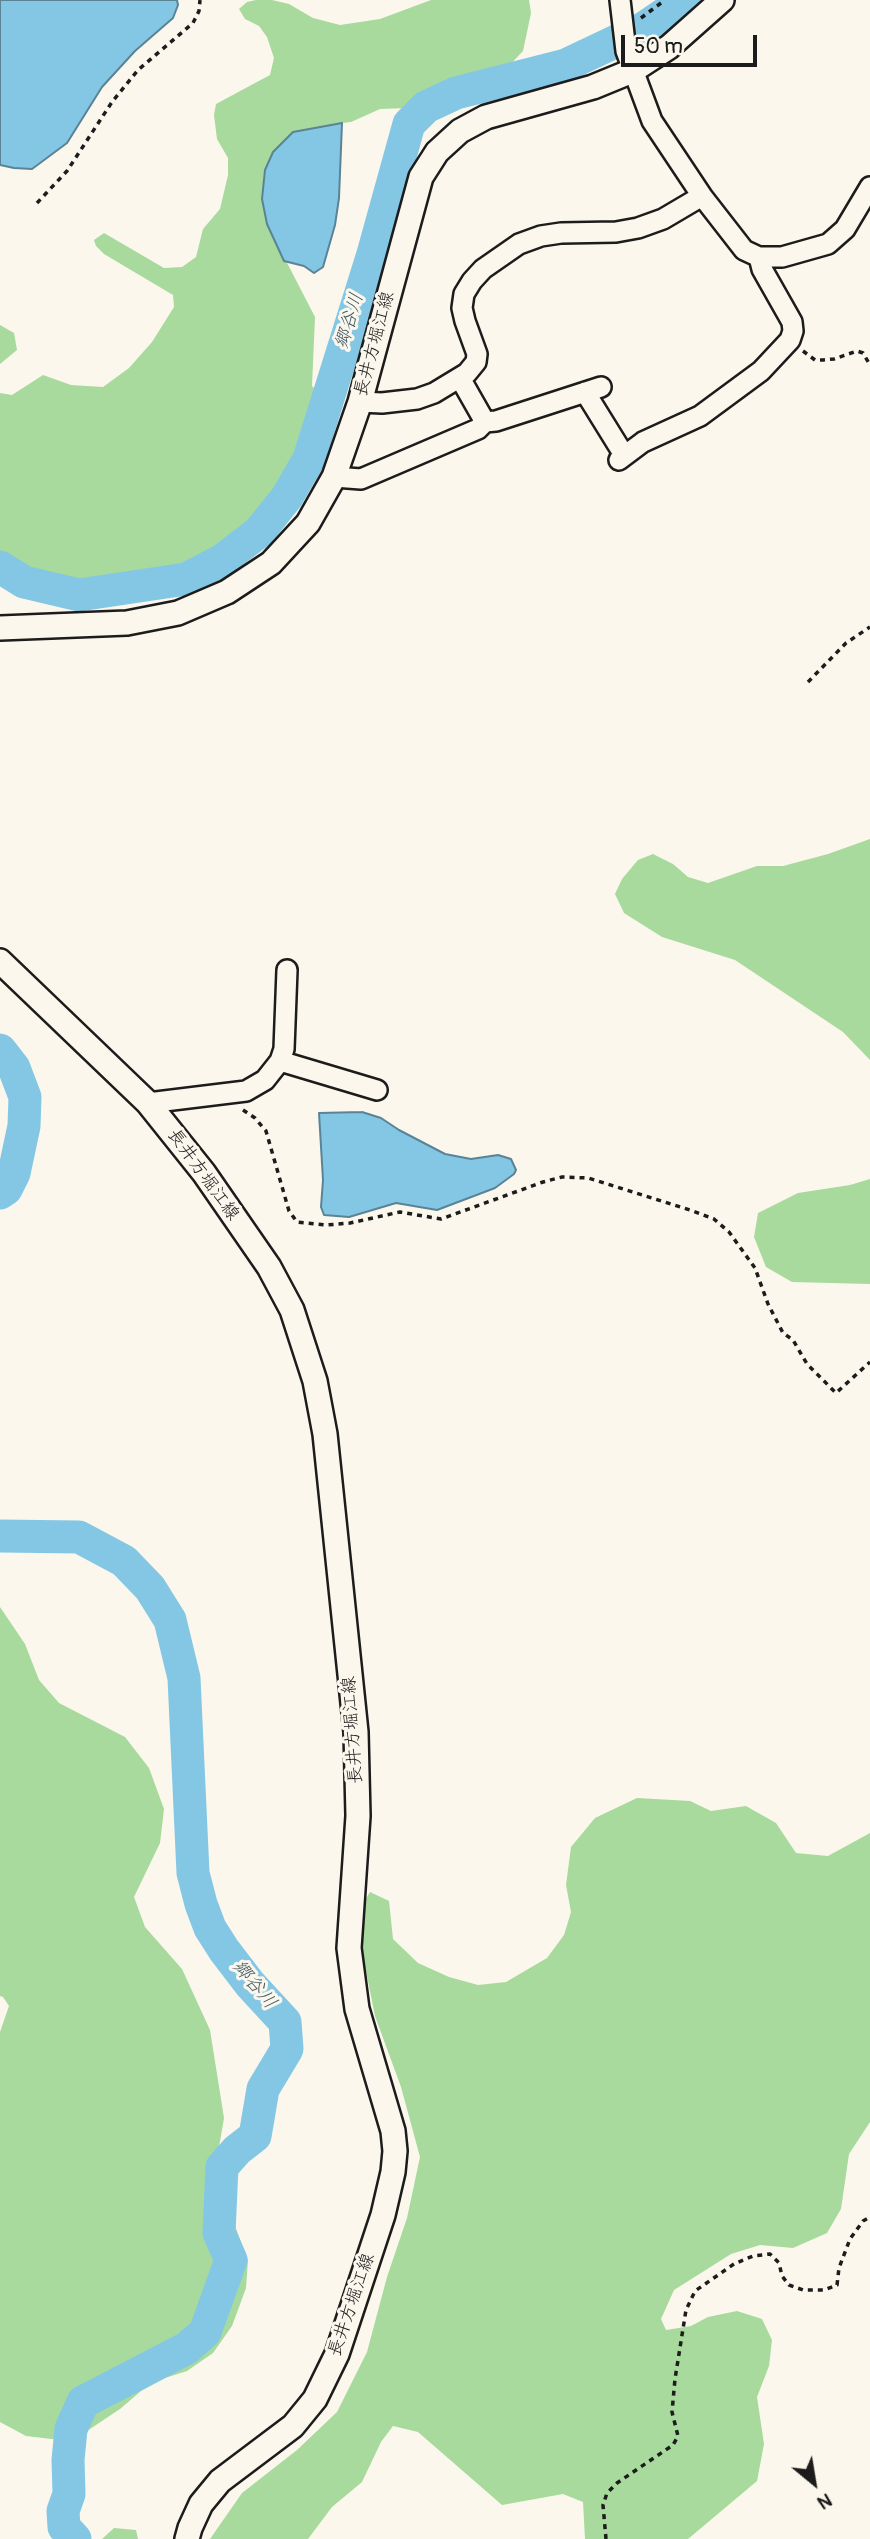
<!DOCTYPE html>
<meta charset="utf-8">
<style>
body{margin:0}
#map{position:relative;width:870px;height:2539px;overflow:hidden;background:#fbf7ec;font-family:Pangolin,sans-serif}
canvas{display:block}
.north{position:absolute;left:779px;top:2448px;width:70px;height:70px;-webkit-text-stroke:5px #fbf7ec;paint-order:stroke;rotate:150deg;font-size:19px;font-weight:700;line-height:28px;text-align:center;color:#1c1c1c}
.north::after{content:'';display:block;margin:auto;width:24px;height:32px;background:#1c1c1c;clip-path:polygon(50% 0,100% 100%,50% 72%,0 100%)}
.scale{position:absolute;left:621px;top:35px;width:136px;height:32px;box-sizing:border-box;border:4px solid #1c1c1c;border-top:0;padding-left:9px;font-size:21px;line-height:24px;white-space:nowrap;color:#1c1c1c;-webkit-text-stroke:5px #fbf7ec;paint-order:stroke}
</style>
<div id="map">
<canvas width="870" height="2539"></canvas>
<div class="north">N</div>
<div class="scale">50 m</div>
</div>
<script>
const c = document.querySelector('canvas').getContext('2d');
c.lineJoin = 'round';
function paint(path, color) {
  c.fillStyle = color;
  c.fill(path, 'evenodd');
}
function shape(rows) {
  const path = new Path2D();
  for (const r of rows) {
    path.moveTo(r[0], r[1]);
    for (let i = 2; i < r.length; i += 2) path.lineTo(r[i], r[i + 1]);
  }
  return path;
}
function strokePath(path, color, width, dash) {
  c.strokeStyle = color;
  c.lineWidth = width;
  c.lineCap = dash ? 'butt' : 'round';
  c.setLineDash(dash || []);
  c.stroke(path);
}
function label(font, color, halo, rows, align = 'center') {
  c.font = font + ' Pangolin,"Klee One",sans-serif';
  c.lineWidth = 6;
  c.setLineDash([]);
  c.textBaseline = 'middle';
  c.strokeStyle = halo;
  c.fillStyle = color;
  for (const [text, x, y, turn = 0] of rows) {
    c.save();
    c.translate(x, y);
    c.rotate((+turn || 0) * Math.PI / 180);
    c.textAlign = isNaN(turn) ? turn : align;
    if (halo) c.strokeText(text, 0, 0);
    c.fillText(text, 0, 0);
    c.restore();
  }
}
paint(shape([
 [256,0,272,0,289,4,313,18,340,25,380,19,431,0,529,0,531,13,523,51,506,69,447,85,407,108,380,109,351,122,342,123,265,170,262,199,267,224,315,317,312,386,331,406,325,428,296,490,264,531,216,568,160,592,86,602,27,594,0,576,0,393,12,395,43,375,71,385,103,387,129,368,152,342,174,307,173,295,104,254,96,246,94,240,104,233,164,268,182,267,196,257,203,229,220,209,228,175,228,158,217,139,214,115,216,104,270,75,274,58,267,37,259,26,245,19,239,9,247,2],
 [0,325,14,333,17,350,0,364],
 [870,839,870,1060,843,1032,735,960,662,937,624,913,615,894,622,879,638,860,653,854,673,864,688,877,708,883,757,866,783,866,828,854],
 [870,1179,870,1284,792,1282,766,1267,754,1237,758,1213,798,1193,850,1185],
 [0,1607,25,1644,39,1680,59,1703,125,1737,149,1768,164,1809,160,1843,134,1897,145,1927,182,1969,210,2030,224,2118,218,2153,235,2226,248,2260,246,2288,232,2326,213,2353,187,2371,165,2378,141,2391,120,2409,87,2431,60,2440,26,2436,0,2422,0,2032,9,2006,3,1997,0,1996],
 [637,1798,690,1801,711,1811,746,1806,776,1823,796,1853,828,1856,870,1833,870,2122,849,2154,841,2209,827,2233,793,2248,760,2245,731,2254,674,2290,661,2319,666,2330,691,2326,708,2317,737,2311,762,2319,772,2340,769,2366,757,2397,764,2444,757,2481,688,2539,585,2539,583,2502,563,2494,502,2505,418,2432,393,2426,381,2442,362,2482,332,2507,308,2539,210,2539,242,2493,297,2450,337,2412,367,2352,387,2277,407,2218,420,2157,401,2087,375,2016,362,1951,361,1907,370,1892,389,1901,393,1939,418,1963,449,1977,478,1985,506,1982,547,1958,564,1935,571,1912,566,1885,571,1847,595,1818],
 [114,2528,136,2530,138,2539,102,2539]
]), '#a7da9c');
const water = shape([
 [0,0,177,0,178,5,173,18,135,51,102,87,67,143,32,169,14,168,0,165,0,0],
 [342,123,339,198,335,225,323,267,314,273,304,266,284,261,267,224,262,199,265,170,273,152,293,132,342,123],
 [362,1112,381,1118,399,1130,445,1154,471,1159,498,1155,511,1159,516,1170,514,1174,495,1188,437,1210,396,1203,349,1217,324,1215,321,1207,323,1180,319,1113,362,1112]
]);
paint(water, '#84c7e5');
strokePath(water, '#5a8395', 2);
strokePath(shape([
 [0,567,24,582,79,595,186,579,221,561,259,532,287,497,309,459,373,254,409,124,426,107,456,93,566,65,644,28,685,0],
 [0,1050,14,1068,25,1097,24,1126,14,1173,6,1189,0,1193],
 [0,1536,79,1537,124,1561,150,1588,170,1620,184,1678,193,1873,201,1904,210,1928,224,1950,250,1984,285,2022,287,2049,263,2089,255,2136,237,2150,222,2167,219,2233,231,2260,205,2332,187,2348,83,2402,71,2429,68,2460,69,2494,63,2511,64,2527,75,2539]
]), '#84c7e5', 33);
const minor = shape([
 [620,0,626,51,652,121,702,196,744,250,759,257,782,257,828,244,845,229,870,187],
 [460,378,485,422,496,421,601,387],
 [585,392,624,455],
 [360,402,382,403,417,399,434,393,467,373,476,362,477,354,465,321,462,308,464,294,472,281,483,269,519,244,541,236,561,233,616,232,638,228,663,219,702,196],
 [619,460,643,442,700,416,761,371,790,340,793,331,792,322,762,269,759,257],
 [334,477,361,479,478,429,485,422],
 [280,1061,377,1090],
 [148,1103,246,1091,265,1080,280,1061,284,1049,287,970]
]);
const major = shape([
 [0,628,127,623,178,613,227,592,271,563,308,523,334,477,360,402,421,177,437,152,460,131,486,117,593,87,632,71,669,47,722,0],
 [0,961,148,1103,204,1173,269,1267,292,1310,315,1381,325,1434,356,1732,358,1816,349,1948,357,2009,393,2131,395,2151,393,2172,383,2215,337,2354,315,2399,293,2426,220,2481,201,2504,190,2528,187,2539]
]);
strokePath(minor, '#1c1c1c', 24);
strokePath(major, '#1c1c1c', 28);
strokePath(shape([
 [641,18,665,0],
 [37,203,67,171,112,102,138,70,193,23,199,11,200,0],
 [803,351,815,360,823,360,834,359,857,351,863,353,870,365],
 [808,682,846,643,870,627],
 [243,1110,255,1118,266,1131,289,1211,297,1222,327,1225,350,1223,400,1212,441,1219,543,1182,562,1177,588,1178,693,1211,714,1219,729,1232,755,1268,768,1304,783,1333,793,1340,807,1364,836,1393,870,1362],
 [606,2539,603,2505,607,2493,617,2483,673,2445,678,2436,672,2412,675,2379,686,2310,695,2291,734,2264,753,2256,770,2254,779,2263,782,2276,789,2285,803,2290,824,2290,837,2285,839,2268,850,2239,863,2221,870,2217]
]), '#1c1c1c', 3.5, [5, 5]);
strokePath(minor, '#fbf7ec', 19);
strokePath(major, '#fbf7ec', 23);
label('18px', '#1c1c1c', '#fbf7ec', [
 ["長井方堀江線",375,344,-75],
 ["長井方堀江線",203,1175,54],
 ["長井方堀江線",353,1730,-94],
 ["長井方堀江線",352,2305,-71]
]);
label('italic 19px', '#405862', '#fbf7ec', [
 ["郷谷川",350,321,-73],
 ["郷谷川",254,1985,50]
]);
</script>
